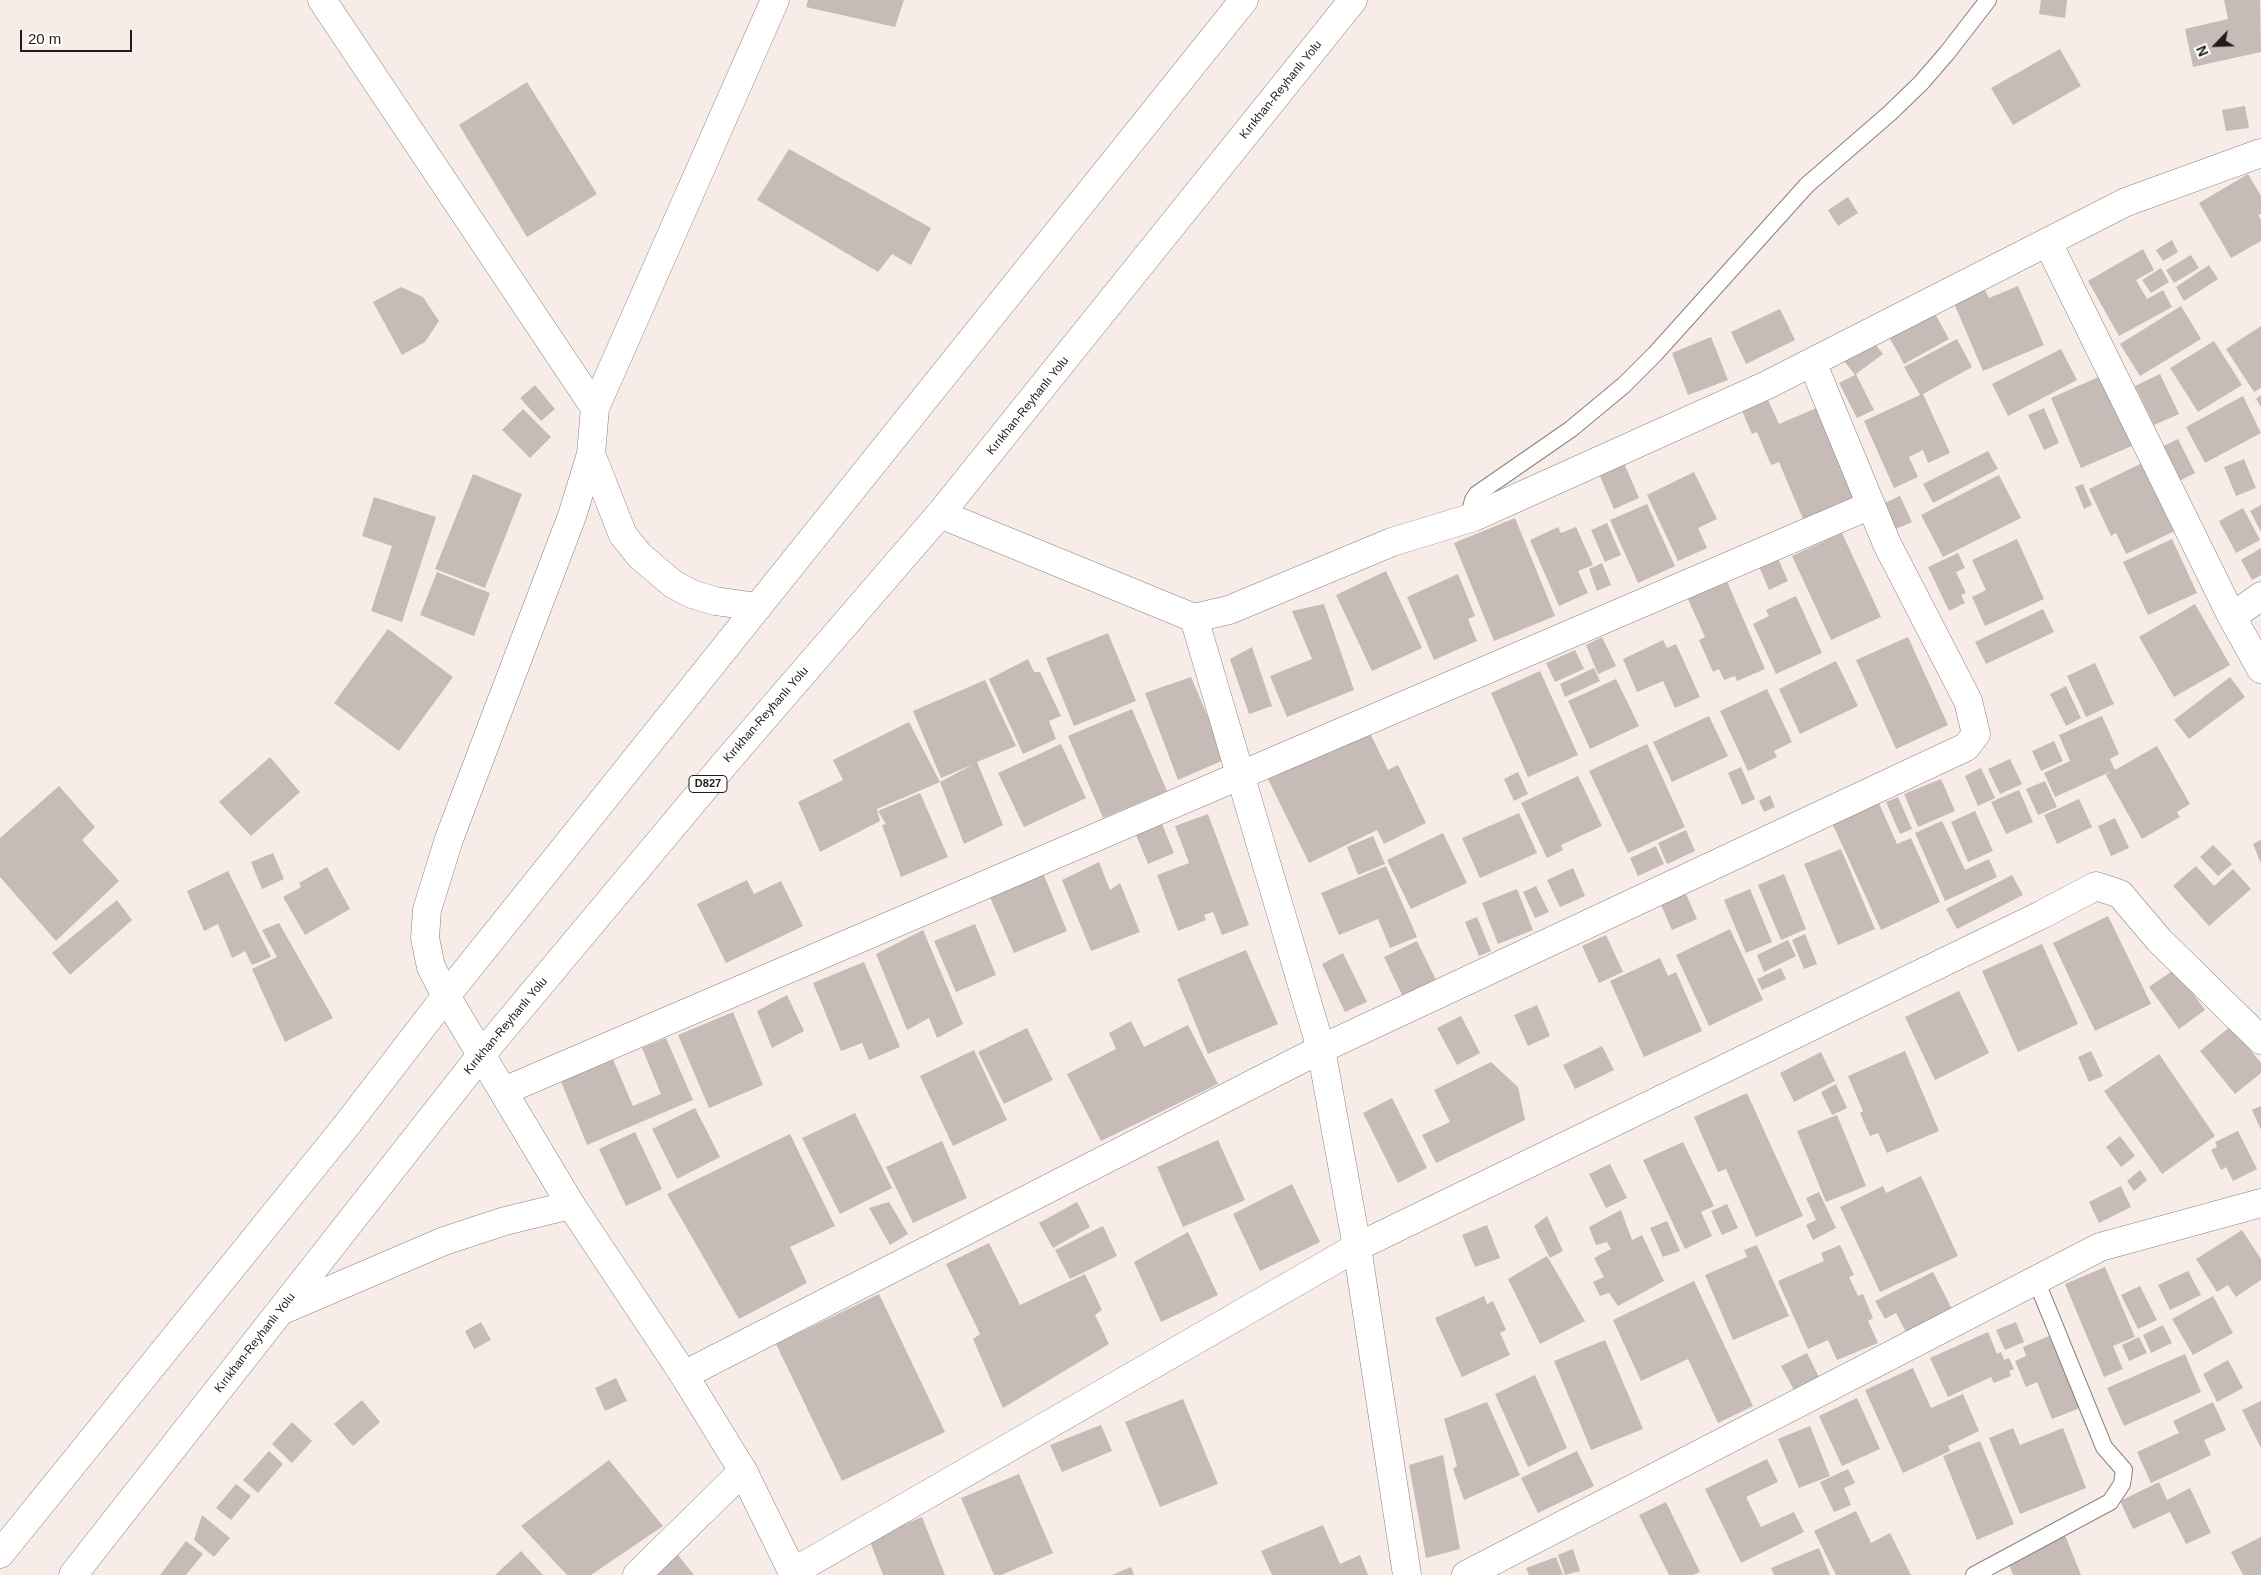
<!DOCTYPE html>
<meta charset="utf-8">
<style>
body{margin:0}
#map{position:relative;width:2261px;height:1575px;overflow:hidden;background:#f8ece8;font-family:Helvetica,sans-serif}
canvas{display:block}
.north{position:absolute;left:2191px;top:20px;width:50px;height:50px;-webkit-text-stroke:4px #fff;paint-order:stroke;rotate:246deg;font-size:14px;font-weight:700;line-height:20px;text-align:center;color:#201c1b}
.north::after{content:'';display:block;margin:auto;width:18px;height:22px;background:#201c1b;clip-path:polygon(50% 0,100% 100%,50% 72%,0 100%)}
.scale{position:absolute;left:20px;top:30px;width:112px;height:22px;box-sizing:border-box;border:2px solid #201c1b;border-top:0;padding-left:6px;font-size:15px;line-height:18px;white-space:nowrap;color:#201c1b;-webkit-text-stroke:4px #fff;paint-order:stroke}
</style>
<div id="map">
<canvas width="2261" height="1575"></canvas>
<div class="north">N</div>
<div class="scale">20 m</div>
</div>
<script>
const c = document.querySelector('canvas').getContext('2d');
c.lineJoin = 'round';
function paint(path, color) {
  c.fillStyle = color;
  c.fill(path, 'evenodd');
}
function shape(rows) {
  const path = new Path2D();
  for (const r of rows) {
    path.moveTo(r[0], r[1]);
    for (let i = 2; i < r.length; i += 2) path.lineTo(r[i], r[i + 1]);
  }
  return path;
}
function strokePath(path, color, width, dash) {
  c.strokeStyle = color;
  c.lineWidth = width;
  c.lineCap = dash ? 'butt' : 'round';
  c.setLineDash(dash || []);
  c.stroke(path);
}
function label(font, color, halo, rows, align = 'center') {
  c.font = font + ' Helvetica,sans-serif';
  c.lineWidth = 5;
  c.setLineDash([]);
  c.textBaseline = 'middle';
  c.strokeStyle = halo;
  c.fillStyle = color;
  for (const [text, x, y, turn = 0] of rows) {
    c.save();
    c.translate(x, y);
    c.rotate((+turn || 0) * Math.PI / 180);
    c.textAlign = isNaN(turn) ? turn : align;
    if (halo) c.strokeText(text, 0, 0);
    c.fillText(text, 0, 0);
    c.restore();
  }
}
paint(shape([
 [808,0,904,0,895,27,806,7],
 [2041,0,2067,0,2065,18,2039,14],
 [2224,0,2260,0,2261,52,2193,67,2185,29,2228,19],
 [2060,49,2081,86,2013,125,1991,88],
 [527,82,597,194,527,237,459,125],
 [2245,106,2249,128,2226,131,2222,110],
 [789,149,931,228,911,265,892,254,878,272,757,200],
 [2248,174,2261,196,2261,214,2258,215,2261,220,2261,241,2231,258,2199,203],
 [1848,197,1858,213,1838,226,1828,210],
 [2172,240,2178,252,2163,261,2156,250],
 [2143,249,2154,270,2136,280,2147,299,2163,290,2172,307,2119,336,2088,281],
 [2191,255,2199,268,2174,283,2166,270],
 [2209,265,2218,279,2184,301,2176,287],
 [2161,268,2169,282,2151,293,2142,280],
 [2018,286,2044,345,1983,371,1953,301,1984,288,1989,298],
 [401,287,423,297,439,321,425,342,402,355,373,302],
 [2181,306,2201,339,2140,376,2120,344],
 [1780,309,1795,340,1746,364,1731,332],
 [1933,310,1949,339,1904,364,1888,335],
 [2261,326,2261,388,2254,392,2226,349],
 [1711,337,1728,380,1688,395,1672,353],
 [1957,339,1972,367,1923,394,1950,453,1928,463,1923,450,1909,457,1918,477,1894,488,1864,421,1920,395,1904,367],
 [1872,340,1883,354,1856,374,1874,410,1857,418,1839,383,1855,375,1844,361],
 [2214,341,2242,385,2198,412,2170,368],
 [2061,349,2077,380,2008,416,1992,384],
 [2160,374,2179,414,2154,425,2135,386],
 [2103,375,2134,445,2081,468,2051,398],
 [535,385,555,409,541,421,520,398],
 [1764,391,1779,424,1819,407,1857,497,1803,519,1779,462,1771,465,1757,432,1752,434,1738,402],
 [2261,395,2261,407,2256,399],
 [2243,396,2261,433,2205,463,2186,427],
 [2044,408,2059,443,2044,450,2028,415],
 [523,409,551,437,530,458,502,430],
 [2178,439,2195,473,2179,481,2162,447],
 [1988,451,1998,469,1933,503,1923,484],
 [1621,456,1639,498,1614,509,1596,467],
 [2244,459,2256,488,2236,496,2224,467],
 [2146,461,2179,529,2126,554,2116,533,2111,536,2089,489],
 [1694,472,1717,519,1698,528,1707,548,1678,561,1647,495],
 [473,474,522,494,485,588,435,569],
 [1999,475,2021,518,1943,557,1921,515],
 [2083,484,2092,505,2084,509,2075,487],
 [1900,496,1912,522,1891,531,1880,505],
 [374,497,436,517,402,622,371,611,392,546,362,536],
 [1647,504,1675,566,1638,583,1610,520],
 [2261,505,2261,532,2250,511],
 [2243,508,2260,540,2236,553,2219,521],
 [1515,518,1555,616,1494,641,1454,543],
 [1607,523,1621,555,1605,562,1591,530],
 [1558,527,1561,533,1576,527,1593,565,1578,571,1588,593,1559,606,1530,540],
 [1842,533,1881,617,1831,640,1792,556],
 [2017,539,2044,599,1985,626,1972,597,1986,590,1972,560],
 [2172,539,2197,593,2148,615,2123,562],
 [2261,548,2261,575,2252,580,2241,560],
 [1958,553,1965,568,1956,572,1966,593,1961,595,1965,603,1949,611,1928,567],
 [1777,556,1788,581,1769,590,1758,564],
 [1602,563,1611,585,1597,591,1589,569],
 [1386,571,1422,648,1372,671,1336,595],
 [437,572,490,593,474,636,420,615],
 [1458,574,1475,616,1468,619,1477,641,1434,660,1407,597],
 [1726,579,1765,669,1737,681,1735,676,1724,680,1719,669,1713,672,1699,640,1705,637,1687,597],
 [1796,596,1822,653,1776,674,1753,624,1769,616,1766,610],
 [1324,604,1354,690,1287,717,1270,676,1312,659,1292,611],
 [2195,604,2230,665,2174,697,2139,637],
 [2043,609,2054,632,1986,664,1975,642],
 [388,629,453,677,399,751,334,703],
 [1108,633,1136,701,1074,726,1046,658],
 [1602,637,1616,666,1598,674,1586,645],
 [1908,637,1948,725,1896,749,1856,660],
 [1663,640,1667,648,1676,644,1700,697,1675,708,1663,681,1637,692,1623,659],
 [1252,647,1272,706,1249,714,1230,659],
 [1575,650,1584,669,1555,682,1546,663],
 [1028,659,1034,672,1040,672,1061,716,1049,721,1056,739,1023,754,989,679],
 [1836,661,1858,706,1800,734,1779,689],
 [2095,663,2114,704,2086,717,2067,676],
 [1594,668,1600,681,1565,697,1560,684],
 [1540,671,1578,755,1528,777,1491,693],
 [1191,677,1226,759,1178,780,1145,693],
 [2230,677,2245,697,2189,739,2174,720],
 [1616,679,1639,726,1590,749,1568,701],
 [985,680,1016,746,977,762,1003,825,964,844,940,782,974,764,941,778,913,711],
 [2066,686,2081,718,2066,726,2050,694],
 [1767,689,1792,742,1774,751,1777,757,1748,771,1720,711],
 [1132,709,1167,791,1103,818,1068,736],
 [1709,716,1728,756,1672,782,1653,742],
 [2102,716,2119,754,2110,759,2115,770,2157,746,2190,804,2177,812,2180,817,2142,839,2106,775,2112,771,2055,797,2044,773,2070,761,2059,735],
 [909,722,940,782,877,809,880,821,820,852,798,802,843,780,833,760],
 [1369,731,1388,770,1398,765,1426,823,1384,844,1377,830,1309,863,1268,779],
 [2054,741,2063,761,2041,771,2032,751],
 [1061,744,1086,798,1024,827,998,773],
 [1647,744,1685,827,1628,853,1589,771],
 [270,757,300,792,251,836,219,802],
 [2010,759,2022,784,2000,794,1988,769],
 [1741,767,1755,799,1742,805,1728,773],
 [1981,768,1995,798,1978,806,1965,776],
 [1518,772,1528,794,1514,801,1504,779],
 [1578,776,1602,826,1561,845,1563,850,1547,858,1521,803],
 [1941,779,1955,811,1918,827,1904,794],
 [2045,781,2057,807,2038,815,2026,789],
 [59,786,95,827,82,840,119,881,56,941,0,877,0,838],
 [2019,790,2033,822,2006,834,1991,802],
 [920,793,948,857,901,877,882,825,886,824,878,811],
 [1770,795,1775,807,1764,812,1759,801],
 [1898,797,1912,829,1900,834,1886,802],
 [2079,799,2092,827,2057,844,2044,815],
 [1878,801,1897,844,1911,838,1940,902,1881,930,1832,823],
 [1975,811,1993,851,1968,862,1951,822],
 [1519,813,1537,853,1480,878,1462,838],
 [1208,814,1249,925,1222,935,1213,912,1204,915,1206,920,1178,931,1157,875,1189,863,1175,826],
 [2115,818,2129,848,2111,856,2098,826],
 [1942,821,1965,870,1989,859,1997,877,1945,901,1915,833],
 [1162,824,1174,853,1148,864,1136,835],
 [1686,830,1695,851,1667,864,1658,843],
 [1443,833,1467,883,1411,909,1387,860],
 [1373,836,1385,864,1358,875,1347,847],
 [2261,840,2261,864,2253,844],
 [2213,845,2232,864,2218,876,2200,857],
 [1656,846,1664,864,1638,876,1630,858],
 [1841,849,1875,929,1838,945,1804,864],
 [273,853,284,879,262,889,251,862],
 [1099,862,1110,890,1120,883,1140,932,1091,951,1062,880],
 [1386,866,1417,937,1390,948,1378,919,1339,935,1321,893],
 [2196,866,2214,886,2233,869,2251,889,2209,926,2173,886],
 [327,867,350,909,305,935,283,897,301,887,299,883],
 [1573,868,1585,896,1560,907,1547,880],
 [228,871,271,957,252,965,245,951,232,958,218,924,204,931,187,891],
 [1043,873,1067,931,1014,953,989,895],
 [1784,874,1806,929,1781,940,1758,885],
 [2012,875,2023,895,1957,929,1946,909],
 [747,880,754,894,781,881,803,926,726,963,697,904],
 [1536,886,1549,912,1535,918,1523,892],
 [1517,889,1533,930,1498,944,1482,903],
 [1750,889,1772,942,1746,953,1724,900],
 [1686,894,1697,919,1672,930,1661,905],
 [117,900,132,920,70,975,52,953],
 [2108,916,2151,1004,2095,1031,2053,943],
 [1477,917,1491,951,1479,956,1465,922],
 [279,923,333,1018,285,1042,252,969,277,957,262,930],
 [975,924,996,975,956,992,934,941],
 [1730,929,1763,1000,1709,1026,1676,955],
 [923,930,963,1024,937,1038,929,1018,907,1030,876,954],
 [1805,934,1817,964,1804,969,1792,940],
 [1606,935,1623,972,1599,983,1582,946],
 [1788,940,1796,956,1764,972,1757,955],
 [1417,941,1436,980,1403,997,1384,957],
 [2042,944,2078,1024,2018,1052,1982,971],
 [1246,950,1278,1024,1208,1054,1177,979],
 [1343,953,1367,1002,1345,1012,1322,964],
 [1660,958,1668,976,1676,972,1702,1031,1644,1057,1610,981],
 [864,962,900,1047,869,1060,862,1043,841,1051,813,983],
 [1781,968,1786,979,1762,990,1757,979],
 [2175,969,2205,1010,2179,1029,2149,987],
 [1959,991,1989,1053,1935,1080,1905,1017],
 [787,995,804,1031,772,1048,757,1011],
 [1537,1005,1550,1036,1528,1046,1514,1015],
 [733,1012,763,1085,709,1108,678,1035],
 [1461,1016,1480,1053,1457,1065,1437,1028],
 [1131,1021,1144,1047,1188,1025,1218,1084,1101,1141,1067,1074,1116,1049,1109,1033],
 [2231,1026,2261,1063,2261,1073,2235,1094,2200,1051],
 [1027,1028,1053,1080,1004,1104,978,1052],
 [666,1038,693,1100,587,1145,560,1079,612,1057,633,1106,661,1094,642,1048],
 [1602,1046,1614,1070,1575,1089,1563,1065],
 [974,1050,1007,1120,953,1146,920,1076],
 [1905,1051,1939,1131,1887,1153,1878,1133,1870,1136,1860,1113,1863,1111,1848,1076],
 [2091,1051,2103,1076,2089,1082,2078,1057],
 [1821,1052,1835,1081,1794,1102,1780,1073],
 [2159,1054,2215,1136,2162,1174,2104,1091],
 [1491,1062,1518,1087,1525,1120,1436,1163,1422,1135,1450,1122,1434,1090],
 [1836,1084,1847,1108,1832,1115,1821,1092],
 [1747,1093,1803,1216,1756,1237,1726,1169,1718,1172,1694,1117],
 [1392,1098,1427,1168,1398,1183,1363,1113],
 [2261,1106,2261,1130,2252,1110],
 [695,1108,720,1157,677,1179,652,1129],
 [855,1113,892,1188,840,1214,802,1138],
 [1837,1115,1866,1186,1826,1202,1797,1131],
 [2238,1131,2257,1169,2233,1181,2226,1167,2221,1170,2211,1150,2217,1147,2215,1142],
 [635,1132,662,1189,626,1206,599,1149],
 [790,1134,835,1226,790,1247,807,1283,739,1319,667,1194],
 [2120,1136,2135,1156,2121,1167,2106,1147],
 [1218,1140,1245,1200,1183,1227,1157,1167],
 [942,1141,967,1198,913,1223,886,1167],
 [1683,1142,1714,1206,1701,1212,1712,1236,1685,1249,1643,1160],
 [1610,1164,1627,1198,1606,1208,1589,1174],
 [2140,1170,2147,1180,2134,1191,2127,1181],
 [1921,1176,1958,1256,1880,1292,1840,1207,1883,1186,1886,1193],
 [1292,1184,1320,1242,1260,1271,1233,1214],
 [2121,1186,2131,1207,2099,1223,2089,1202],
 [1819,1192,1836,1228,1813,1240,1806,1225,1816,1220,1806,1198],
 [889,1202,908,1234,890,1245,869,1208],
 [1077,1202,1090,1227,1053,1248,1039,1223],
 [1727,1204,1738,1228,1722,1235,1711,1211],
 [1621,1210,1632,1240,1642,1235,1664,1281,1618,1306,1609,1293,1600,1296,1593,1282,1604,1277,1594,1258,1611,1249,1607,1242,1596,1245,1589,1227],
 [1547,1216,1563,1251,1550,1258,1534,1226],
 [1667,1221,1680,1251,1663,1257,1650,1228],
 [1487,1225,1500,1258,1475,1267,1462,1235],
 [1103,1226,1117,1256,1070,1279,1055,1250],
 [2242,1230,2261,1259,2261,1280,2236,1297,2228,1285,2217,1292,2196,1259],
 [1188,1232,1218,1295,1161,1322,1134,1262],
 [989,1243,1020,1305,1085,1274,1102,1310,1095,1315,1109,1344,1003,1408,973,1339,980,1334,946,1264],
 [1757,1245,1789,1316,1733,1340,1705,1275,1747,1257,1744,1250],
 [1840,1245,1854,1275,1849,1277,1858,1296,1863,1294,1873,1318,1868,1321,1878,1343,1837,1360,1828,1340,1808,1349,1778,1281,1824,1261,1821,1253],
 [1547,1256,1585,1321,1540,1344,1508,1279],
 [2105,1267,2135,1337,2113,1346,2123,1369,2104,1377,2065,1284],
 [2188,1271,2201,1295,2170,1310,2158,1285],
 [1933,1272,1952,1309,1906,1332,1896,1313,1885,1319,1875,1301],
 [1694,1281,1753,1406,1718,1423,1688,1359,1641,1381,1613,1320],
 [2140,1286,2157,1320,2138,1329,2121,1295],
 [879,1294,945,1432,842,1481,776,1344],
 [1484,1296,1487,1304,1493,1301,1506,1330,1500,1333,1510,1355,1462,1377,1435,1318],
 [2213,1296,2233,1333,2193,1355,2172,1319],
 [481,1322,491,1340,474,1349,465,1331],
 [2016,1322,2024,1342,2005,1350,1996,1330],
 [2163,1325,2172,1343,2151,1353,2143,1335],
 [1988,1332,1997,1354,2001,1352,2004,1360,2009,1358,2014,1369,2009,1371,2011,1376,1994,1383,1991,1377,1948,1397,1930,1358],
 [2049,1336,2080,1408,2052,1419,2037,1382,2026,1387,2015,1361,2026,1356,2023,1347],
 [2139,1337,2147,1353,2129,1361,2122,1345],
 [1605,1340,1643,1429,1591,1450,1554,1361],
 [1807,1353,1819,1377,1794,1390,1781,1366],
 [2185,1354,2201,1392,2124,1426,2107,1388],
 [2228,1360,2243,1388,2217,1402,2203,1374],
 [1913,1368,1931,1408,1963,1394,1979,1431,1948,1446,1950,1451,1903,1473,1865,1390],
 [1535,1375,1567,1448,1528,1467,1495,1394],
 [616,1378,627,1401,605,1411,595,1388],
 [1857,1398,1880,1449,1842,1466,1819,1416],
 [1183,1399,1218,1484,1160,1507,1125,1422],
 [362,1400,380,1422,353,1446,334,1424],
 [2261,1401,2261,1448,2242,1410],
 [1487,1402,1520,1475,1464,1500,1453,1469,1457,1466,1444,1419],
 [2213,1402,2226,1430,2204,1440,2211,1455,2151,1483,2137,1452,2179,1433,2173,1421],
 [292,1422,312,1441,292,1463,272,1444],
 [1101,1425,1112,1451,1062,1472,1050,1445],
 [1810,1426,1830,1476,1799,1488,1778,1439],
 [2013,1428,2020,1445,2063,1428,2086,1488,2020,1514,1989,1438],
 [1980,1441,2014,1524,1977,1540,1943,1456],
 [269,1451,283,1464,258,1493,243,1480],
 [1577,1451,1594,1486,1538,1513,1521,1478],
 [1443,1455,1460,1549,1426,1558,1409,1465],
 [1767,1459,1778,1482,1746,1497,1761,1527,1794,1512,1804,1532,1741,1563,1705,1489],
 [609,1460,663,1526,591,1575,567,1575,521,1526],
 [1848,1469,1855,1483,1844,1488,1851,1505,1834,1512,1820,1482],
 [1019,1474,1053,1553,1001,1575,994,1575,961,1498],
 [2159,1482,2167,1500,2190,1488,2211,1533,2186,1544,2170,1512,2133,1529,2120,1501],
 [236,1484,251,1496,231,1520,216,1508],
 [1666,1502,1700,1572,1693,1575,1669,1575,1639,1515],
 [1856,1511,1871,1543,1890,1533,1911,1575,1836,1575,1814,1531],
 [202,1515,230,1538,214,1557,194,1540],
 [922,1517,945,1575,883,1575,869,1539],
 [1323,1525,1340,1564,1360,1555,1368,1575,1272,1575,1261,1551],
 [2065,1535,2081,1575,2013,1575,2007,1559],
 [2261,1537,2261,1575,2243,1575,2231,1552],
 [186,1541,203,1554,186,1575,160,1575],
 [1819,1548,1830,1575,1774,1575,1771,1568],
 [1573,1549,1580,1571,1565,1575,1558,1555],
 [521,1551,543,1575,495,1575],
 [678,1555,694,1575,654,1575],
 [1556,1557,1563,1575,1529,1575,1526,1568],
 [1131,1567,1134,1575,1112,1575]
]), '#c7bbb7');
const lane = shape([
 [1474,517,1471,508,1473,500,1477,494,1571,429,1624,385,1655,354,1807,185,1890,113,1921,83,1947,53,1988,0],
 [1974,1575,2110,1502,2122,1484,2124,1470,2104,1447,2036,1280]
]);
const street = shape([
 [322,0,595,408,591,454,572,516,449,839,427,910,425,938,431,967,446,996],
 [2048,243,2232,617,2261,669],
 [595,408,775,0],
 [591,454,623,535,640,556,673,584,692,594,715,601,757,607],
 [940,514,1194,618,1229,610,1392,542,1474,517,1767,385,2126,202,2261,153],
 [2232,617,2261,596],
 [1194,618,1321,1049,1357,1247,1407,1575],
 [504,1091,1871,505],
 [684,1375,1321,1049,1966,747,1976,734,1968,701,1887,544,1812,362],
 [793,1572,1357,1247,2041,915,2096,886,2120,894,2159,940,2261,1040],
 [637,1575,743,1471],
 [1466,1575,2100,1247,2261,1203]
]);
const secondary = shape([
 [446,996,571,1205,684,1375,743,1471,794,1575]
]);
const highway = shape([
 [283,1310,444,1241,505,1221,571,1205],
 [0,1554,346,1126,446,996,1244,0],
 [73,1575,482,1054,727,761,940,514,1353,0]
]);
strokePath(lane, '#8b807c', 18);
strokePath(street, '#8b807c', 29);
strokePath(secondary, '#8b807c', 29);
strokePath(highway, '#8b807c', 29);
strokePath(lane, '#fff', 16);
strokePath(street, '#fff', 28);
strokePath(secondary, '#fff', 28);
strokePath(highway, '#fff', 28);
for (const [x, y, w] of [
 [708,784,38]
]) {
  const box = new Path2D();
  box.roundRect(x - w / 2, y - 8.5, w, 17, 4);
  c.fillStyle = '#fff';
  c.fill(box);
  strokePath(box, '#201c1b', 1);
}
label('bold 11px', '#201c1b', null, [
 ["D827",708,784]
]);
label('12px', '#201c1b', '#fff', [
 ["Kırıkhan-Reyhanlı Yolu",1281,90,-51],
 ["Kırıkhan-Reyhanlı Yolu",1028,406,-51],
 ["Kırıkhan-Reyhanlı Yolu",766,715,-49],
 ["Kırıkhan-Reyhanlı Yolu",506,1026,-50],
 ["Kırıkhan-Reyhanlı Yolu",255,1343,-52]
]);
</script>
